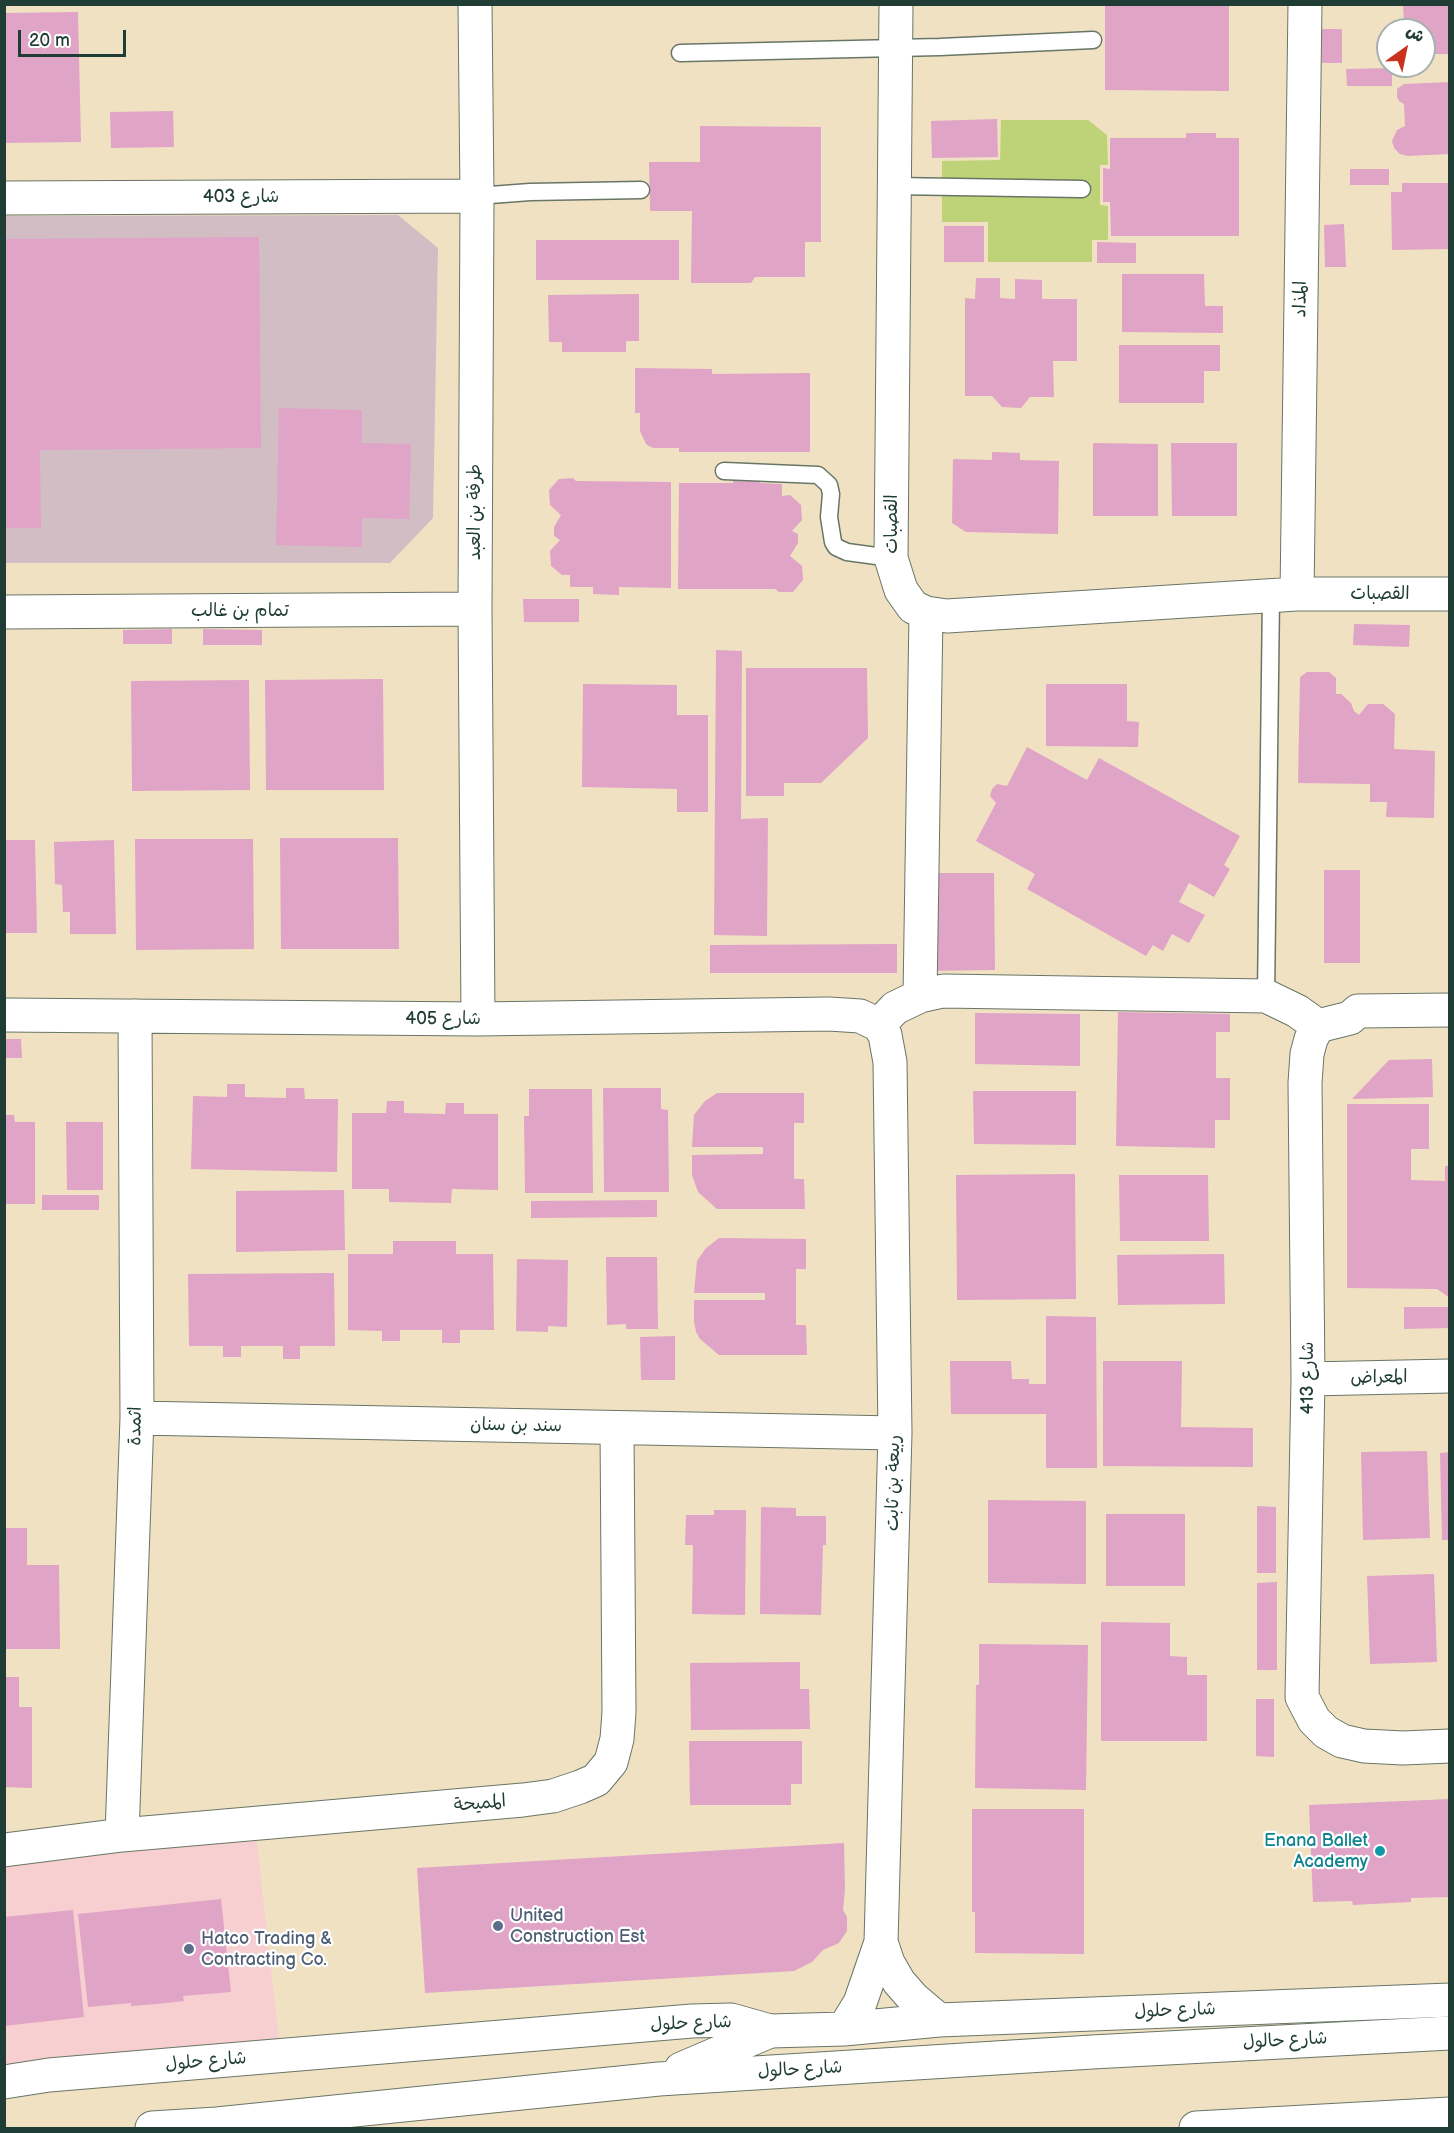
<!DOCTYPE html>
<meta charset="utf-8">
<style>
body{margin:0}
#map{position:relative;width:1454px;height:2133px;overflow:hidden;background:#f0e1c3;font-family:"Balsamiq Sans","Playpen Sans Arabic",sans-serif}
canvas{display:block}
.frame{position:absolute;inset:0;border:6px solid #1f3d34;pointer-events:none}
.north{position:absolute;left:1376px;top:18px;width:60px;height:60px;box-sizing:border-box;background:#fff;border:2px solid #a5b1ae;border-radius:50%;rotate:33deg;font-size:16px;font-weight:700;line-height:24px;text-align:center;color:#1f3d34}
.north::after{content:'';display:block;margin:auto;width:21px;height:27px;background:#c8321e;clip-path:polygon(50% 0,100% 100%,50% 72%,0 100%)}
.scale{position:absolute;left:18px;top:30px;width:108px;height:27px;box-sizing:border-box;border:3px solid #1f3d34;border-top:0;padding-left:8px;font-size:18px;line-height:21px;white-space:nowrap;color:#1f3d34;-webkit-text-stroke:4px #fff;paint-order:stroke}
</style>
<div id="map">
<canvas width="1454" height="2133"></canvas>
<div class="frame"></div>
<div class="north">ش</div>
<div class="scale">20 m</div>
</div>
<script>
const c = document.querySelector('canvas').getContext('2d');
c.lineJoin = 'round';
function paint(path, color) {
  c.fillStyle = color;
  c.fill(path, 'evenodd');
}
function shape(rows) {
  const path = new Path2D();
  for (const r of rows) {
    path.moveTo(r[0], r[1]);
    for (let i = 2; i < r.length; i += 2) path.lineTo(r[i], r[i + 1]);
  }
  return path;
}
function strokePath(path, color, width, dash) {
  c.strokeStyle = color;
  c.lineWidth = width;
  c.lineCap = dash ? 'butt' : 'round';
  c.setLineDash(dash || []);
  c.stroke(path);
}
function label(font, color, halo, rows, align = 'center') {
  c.font = font + ' "Balsamiq Sans","Playpen Sans Arabic",sans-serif';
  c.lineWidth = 4.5;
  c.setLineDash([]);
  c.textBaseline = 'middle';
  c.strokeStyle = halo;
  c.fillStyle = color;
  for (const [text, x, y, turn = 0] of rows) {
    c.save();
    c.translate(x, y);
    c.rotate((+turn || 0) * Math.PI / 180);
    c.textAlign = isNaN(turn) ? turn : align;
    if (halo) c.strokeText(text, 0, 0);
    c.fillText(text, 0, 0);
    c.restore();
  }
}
paint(shape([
 [256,1834,279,2040,5,2070,4,1861]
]), '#f7cfd0');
paint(shape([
 [398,215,438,248,433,518,390,563,5,563,4,216]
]), '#d2bdc5');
paint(shape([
 [1001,120,1088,120,1107,135,1108,165,1100,165,1100,205,1108,206,1108,240,1092,240,1092,262,988,262,988,222,942,222,942,161,1000,160]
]), '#bed377');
paint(shape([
 [1105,4,1229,4,1229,91,1105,90],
 [1403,4,1450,4,1450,54,1424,54,1424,30,1395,30,1404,25],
 [78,12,81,142,4,143,4,13],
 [1322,29,1342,29,1342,63,1322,63],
 [1392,68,1392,86,1347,86,1346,69],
 [1450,82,1450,154,1408,156,1400,154,1394,148,1392,141,1397,130,1405,126,1404,104,1399,101,1397,97,1397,89,1404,84],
 [173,111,174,147,111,148,110,112],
 [997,119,998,157,932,158,931,121],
 [700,126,821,127,821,242,805,242,805,277,755,277,751,283,691,283,692,211,650,211,649,162,700,162],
 [1186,133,1216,133,1216,138,1239,138,1239,236,1111,236,1110,202,1103,202,1103,168,1110,169,1110,138,1186,138],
 [1350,169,1389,169,1389,185,1350,185],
 [1402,183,1450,183,1450,249,1392,250,1391,192,1402,192],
 [1344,224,1346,267,1325,267,1324,225],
 [944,226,984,226,984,262,944,262],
 [259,237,261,448,40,450,41,528,4,528,4,239],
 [536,240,679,240,679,280,536,280],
 [1097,242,1136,243,1136,263,1097,263],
 [1122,274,1204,274,1205,306,1223,306,1223,333,1122,332],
 [976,278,1000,278,1000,298,1015,299,1015,279,1042,280,1042,299,1077,299,1077,361,1053,361,1054,397,1030,397,1021,408,1002,407,992,396,965,396,965,298,975,299],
 [639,294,639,341,626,341,626,352,562,352,562,342,549,342,548,295],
 [1119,345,1220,345,1220,371,1204,371,1204,403,1119,403],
 [635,368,712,369,712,374,810,373,810,452,679,452,679,448,653,448,649,446,646,444,640,431,640,413,635,413],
 [279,408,362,410,362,443,411,444,409,519,362,518,362,547,276,545],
 [1093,443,1158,444,1158,516,1093,516],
 [1171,443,1237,443,1237,516,1172,516],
 [992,452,1020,453,1020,460,1059,461,1058,534,966,532,952,523,953,459,992,460],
 [733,476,759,477,760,483,782,484,782,496,790,495,801,505,802,520,792,531,798,534,798,543,790,556,802,566,803,580,793,592,779,592,775,589,678,589,679,483,733,483],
 [573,478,576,481,671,482,671,588,619,587,619,595,593,594,593,587,570,587,570,575,562,575,551,566,550,551,560,540,554,536,554,527,561,515,550,505,549,490,559,479],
 [523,599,579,599,579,622,524,622],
 [1354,624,1410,625,1409,647,1353,645],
 [172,629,172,644,123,644,123,630],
 [203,629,262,630,262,645,203,645],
 [716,650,742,651,741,819,768,818,767,936,714,935],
 [746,668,867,668,868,738,821,783,784,783,784,796,746,796],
 [1307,672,1329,672,1336,678,1336,694,1341,694,1351,703,1354,711,1359,715,1368,704,1383,704,1395,714,1394,749,1435,751,1434,818,1386,817,1387,802,1370,802,1370,784,1298,783,1300,677],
 [383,679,384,790,266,790,265,680],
 [249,680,250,790,132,791,131,681],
 [583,684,677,685,677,715,708,715,708,812,677,812,677,789,582,787],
 [1046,684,1127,684,1127,721,1139,722,1138,747,1046,746],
 [1027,747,1087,780,1099,758,1240,836,1224,865,1230,869,1214,897,1189,883,1179,902,1205,915,1189,943,1172,934,1163,951,1153,945,1146,956,1027,889,1035,874,976,841,996,803,990,796,992,789,997,784,1007,786],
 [280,838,398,838,399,949,281,949],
 [135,839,253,839,254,949,136,950],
 [4,840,35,840,37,933,4,933],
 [114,840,116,934,70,934,70,912,63,912,62,885,55,884,54,842],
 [1324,870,1360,870,1360,963,1324,963],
 [924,873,994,873,995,970,925,971],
 [897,944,897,973,710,973,710,945],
 [1118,1012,1230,1014,1230,1032,1216,1032,1216,1078,1230,1078,1230,1120,1215,1120,1215,1148,1116,1146],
 [975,1013,1080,1014,1080,1066,975,1064],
 [4,1039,21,1039,22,1058,4,1058],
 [1432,1059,1433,1097,1352,1099,1389,1060],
 [227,1084,245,1084,245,1097,286,1098,286,1088,304,1088,305,1099,338,1099,337,1172,191,1169,193,1096,227,1097],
 [603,1088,661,1088,661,1109,668,1110,669,1192,604,1192],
 [529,1089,592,1089,593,1193,525,1193,524,1116,529,1116],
 [973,1091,1076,1091,1076,1145,974,1144],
 [717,1093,804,1093,804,1123,794,1123,794,1179,804,1179,805,1209,717,1209,698,1192,692,1175,692,1155,763,1154,763,1147,692,1147,694,1115,704,1102],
 [387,1101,404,1101,404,1113,445,1114,446,1103,464,1103,464,1114,498,1114,498,1190,452,1189,451,1203,389,1202,389,1189,352,1189,352,1113,386,1113],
 [1347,1104,1429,1104,1429,1149,1411,1149,1411,1180,1445,1181,1445,1166,1450,1166,1450,1298,1437,1289,1347,1288],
 [4,1115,14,1115,15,1122,35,1122,35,1204,4,1204],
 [66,1122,103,1122,103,1190,67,1190],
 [1075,1174,1076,1299,957,1300,956,1175],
 [1119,1175,1208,1175,1209,1241,1120,1241],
 [344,1190,345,1250,236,1252,236,1191],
 [42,1195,99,1195,99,1210,42,1210],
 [657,1200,657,1217,531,1218,531,1201],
 [719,1238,806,1239,806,1269,796,1269,796,1325,806,1325,807,1355,719,1355,700,1339,696,1332,694,1321,694,1300,765,1300,765,1293,694,1293,697,1261,706,1248],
 [393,1241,456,1241,456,1254,493,1254,494,1330,460,1330,460,1343,442,1343,442,1330,400,1330,400,1341,382,1341,382,1331,348,1330,348,1254,393,1254],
 [1224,1254,1225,1304,1118,1305,1117,1255],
 [606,1257,657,1257,658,1329,626,1329,626,1324,607,1325],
 [517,1259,568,1260,567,1327,548,1326,548,1332,516,1331],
 [334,1273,335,1346,300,1346,300,1359,283,1359,283,1346,241,1346,241,1357,223,1357,223,1346,189,1346,188,1274],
 [1404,1307,1450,1307,1450,1328,1404,1329],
 [1046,1316,1096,1317,1097,1468,1046,1468,1046,1414,951,1414,950,1361,1011,1361,1012,1379,1029,1379,1029,1384,1046,1384],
 [675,1336,675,1380,641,1380,640,1337],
 [1103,1361,1182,1361,1181,1427,1253,1428,1253,1467,1103,1466],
 [1427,1451,1430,1538,1363,1540,1361,1452],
 [1450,1452,1450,1540,1442,1540,1440,1453],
 [988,1500,1086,1501,1086,1584,988,1583],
 [1257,1506,1276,1507,1276,1573,1257,1573],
 [761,1507,796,1508,796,1516,826,1516,826,1545,823,1545,821,1615,760,1614],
 [714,1510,746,1510,745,1615,692,1614,693,1545,685,1545,686,1515,714,1515],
 [1106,1514,1185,1514,1185,1586,1106,1586],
 [4,1528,27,1528,27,1565,59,1565,60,1649,4,1649],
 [1434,1574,1437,1662,1370,1664,1367,1576],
 [1277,1582,1277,1670,1257,1670,1257,1583],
 [1101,1622,1170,1623,1170,1656,1187,1657,1187,1675,1207,1675,1207,1741,1101,1741],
 [979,1644,1088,1645,1086,1790,975,1788,976,1685,979,1685],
 [800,1662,800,1689,809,1689,810,1729,691,1730,690,1663],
 [4,1677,19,1677,19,1707,32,1707,32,1788,4,1787],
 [1256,1699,1274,1699,1274,1757,1256,1756],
 [689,1741,802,1741,802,1784,791,1784,791,1805,690,1805],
 [1450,1799,1450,1897,1411,1898,1411,1902,1353,1905,1352,1901,1313,1902,1309,1805],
 [972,1809,1084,1809,1084,1954,975,1953,975,1912,972,1912],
 [844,1843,845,1889,843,1910,847,1917,847,1931,839,1943,823,1950,812,1962,794,1971,425,1993,417,1868],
 [221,1899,231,1992,183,1996,184,2001,157,2004,131,2006,131,2003,88,2007,78,1914],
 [73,1910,84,2017,4,2026,4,1917]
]), '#e0a4c6');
const service = shape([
 [680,53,940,47,1093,40],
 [894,186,1082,189],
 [477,196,530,192,641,190],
 [724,471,818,475,829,485,831,494,829,517,833,542,836,547,847,552,891,558],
 [1266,996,1271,596]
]);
const minor = shape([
 [475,4,477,196,475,609,478,1019],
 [896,4,891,558,901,590,913,607,926,613,947,616,1297,594,1450,594],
 [4,198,477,196],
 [1297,594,1305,4],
 [4,612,475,609],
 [920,996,926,613],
 [1450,1010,1358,1011,1350,1018,1318,1026,1311,1039,1307,1054,1305,1083,1308,1379,1302,1697,1314,1720,1326,1732,1342,1741,1364,1746,1403,1748,1450,1746],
 [4,1015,478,1019,829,1014,860,1016,879,1025,885,1035,890,1062,895,1433,881,1942,888,1963,899,1982,913,1998,939,2020],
 [879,1025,895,1008,920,996,943,991,1266,996,1297,1011,1318,1026],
 [1308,1379,1450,1376],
 [137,1418,895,1433],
 [122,1835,137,1418,135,1016],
 [4,1850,122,1835,523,1800,553,1796,580,1787,596,1780,611,1762,617,1739,619,1712,617,1429],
 [844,2029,860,2003,881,1942],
 [4,2082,49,2075,692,2021,731,2020,770,2031,844,2029,939,2020,1450,2000]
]);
const secondary = shape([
 [681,2069,770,2031],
 [152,2128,217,2124,659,2079,1092,2052,1450,2033],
 [1196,2128,1450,2114]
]);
strokePath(service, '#687666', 19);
strokePath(minor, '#687666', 35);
strokePath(secondary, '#687666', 35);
strokePath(service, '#fff', 16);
strokePath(minor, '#fff', 33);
strokePath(secondary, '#fff', 33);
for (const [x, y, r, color] of [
 [1380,1851,6,"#0f9aa8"],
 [498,1926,6,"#5c6f8a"],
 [189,1949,6,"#5c6f8a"]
]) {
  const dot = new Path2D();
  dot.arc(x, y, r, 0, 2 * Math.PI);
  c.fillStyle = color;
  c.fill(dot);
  strokePath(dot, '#fff', 2);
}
label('18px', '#1f3d34', '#fff', [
 ["شارع 403",241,197],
 ["المذاد",1301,299,-89],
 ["طرفة بن العبد",475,512,-90],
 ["القصبات",892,524,-90],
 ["القصبات",1380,594],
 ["تمام بن غالب",240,611],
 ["شارع 405",443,1019],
 ["شارع 413",1308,1378,-90],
 ["المعراض",1379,1378,-1],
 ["اثمدة",136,1426,-89],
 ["سند بن سنان",516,1426,1],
 ["ربيعة بن ثابت",894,1483,-89],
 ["المميحة",480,1804,-5],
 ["شارع حلول",1175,2011,-2],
 ["شارع حلول",691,2024,-2],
 ["شارع حالول",1285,2041,-3],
 ["شارع حلول",206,2062,-5],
 ["شارع حالول",800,2070,-3]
]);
label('18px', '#0d838f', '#fff', [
 ["Enana Ballet",1368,1841],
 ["Academy",1368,1862]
], 'right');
label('18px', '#4e5e75', '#fff', [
 ["United",510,1916],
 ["Construction Est",510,1937],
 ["Hatco Trading &",201,1939],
 ["Contracting Co.",201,1960]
], 'left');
</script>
